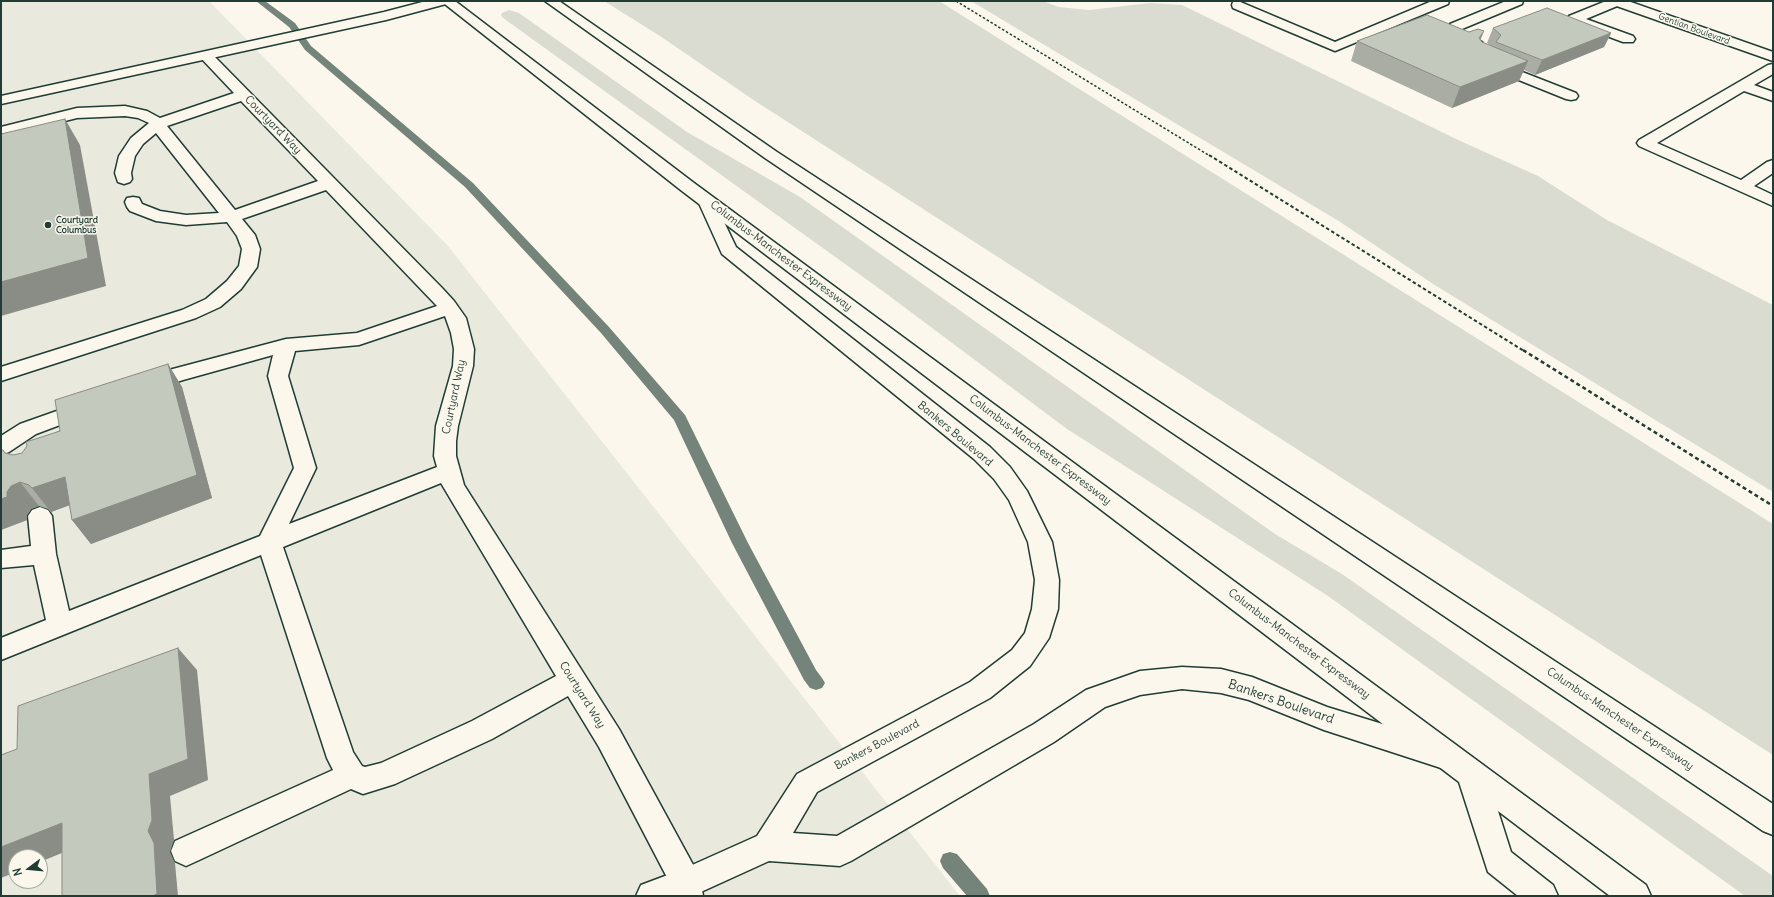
<!DOCTYPE html>
<style>
body{margin:0}
#map{position:relative;width:1774px;height:897px;overflow:hidden;background:#fbf7ec;font-family:Delius,sans-serif}
canvas{display:block}
.frame{position:absolute;inset:0;border:2px solid #1f3d34;pointer-events:none}
.north{position:absolute;left:8px;top:849px;width:40px;height:40px;box-sizing:border-box;background:#fbf7ec;border:1px solid #a3ada2;border-radius:50%;rotate:254deg;font-size:11px;font-weight:700;line-height:16px;text-align:center;color:#1f3d34}
.north::after{content:'';display:block;margin:auto;width:14px;height:18px;background:#1f3d34;clip-path:polygon(50% 0,100% 100%,50% 72%,0 100%)}
</style>
<div id="map">
<canvas width="1774" height="897"></canvas>
<div class="frame"></div>
<div class="north">N</div>
</div>
<script>
const c = document.querySelector('canvas').getContext('2d');
c.lineJoin = 'round';
function paint(path, color) {
  c.fillStyle = color;
  c.fill(path, 'evenodd');
}
function shape(rows) {
  const path = new Path2D();
  for (const r of rows) {
    path.moveTo(r[0], r[1]);
    for (let i = 2; i < r.length; i += 2) path.lineTo(r[i], r[i + 1]);
  }
  return path;
}
function strokePath(path, color, width, dash) {
  c.strokeStyle = color;
  c.lineWidth = width;
  c.lineCap = dash ? 'butt' : 'round';
  c.setLineDash(dash || []);
  c.stroke(path);
}
function label(font, color, halo, rows, align = 'center') {
  c.font = font + ' Delius,sans-serif';
  c.lineWidth = 3;
  c.setLineDash([]);
  c.textBaseline = 'middle';
  c.strokeStyle = halo;
  c.fillStyle = color;
  for (const [text, x, y, turn = 0] of rows) {
    c.save();
    c.translate(x, y);
    c.rotate((+turn || 0) * Math.PI / 180);
    c.textAlign = isNaN(turn) ? turn : align;
    if (halo) c.strokeText(text, 0, 0);
    c.fillText(text, 0, 0);
    c.restore();
  }
}
paint(shape([
 [1,1,209,1,448,246,960,896,1,896],
 [16,857,40,857,40,881,16,881]
]), '#eae9de');
paint(shape([
 [604,1,939,1,1773,524,1773,755,755,101,660,36],
 [971,1,1043,1,1059,7,1089,10,1150,3,1182,5,1456,139,1538,176,1607,220,1773,305,1773,492,1433,284,1337,220],
 [509,10,519,13,687,132,800,197,1275,534,1342,574,1773,876,1773,896,1745,896,1328,596,1067,429,884,292,503,18,501,15,502,13]
]), '#dbdcd1');
paint(shape([
 [256,1,265,1,295,23,311,46,473,183,609,327,685,415,748,543,816,670,822,678,825,683,822,688,816,690,810,688,804,680,732,543,674,420,601,333,465,187,305,50,289,27,256,1],
 [950,852,957,854,987,889,990,896,967,896,943,868,940,861,943,854,950,852]
]), '#74847b');
const service = shape([
 [1238,1,1335,42,1432,1,1449,1,1448,4,1335,51,1233,8,1232,5,1233,2,1238,1],
 [1506,1,1523,1,1522,4,1462,29,1464,33,1482,42,1484,45,1482,48,1472,48,1453,38,1451,35,1448,27,1450,24,1506,1],
 [1606,1,1623,1,1622,4,1586,19,1633,36,1635,39,1633,42,1623,42,1569,22,1567,19,1569,16,1606,1],
 [206,52,211,53,443,289,454,301,466,318,474,349,473,366,458,426,456,441,456,456,464,485,619,729,697,872,701,883,703,896,671,896,671,885,599,747,568,696,492,739,395,784,363,794,351,789,197,861,186,866,175,861,171,851,175,841,333,770,327,758,261,555,1,660,1,638,46,620,34,565,1,568,1,550,31,546,28,516,32,510,40,507,48,510,52,516,56,554,69,611,260,536,294,468,268,376,273,355,183,380,147,392,140,390,137,385,140,380,169,370,286,339,357,333,437,306,326,190,242,219,255,235,260,249,257,267,241,289,220,307,196,318,1,381,1,367,182,310,206,299,227,281,239,266,242,249,237,236,227,222,186,225,156,221,130,211,127,207,125,202,127,198,133,197,139,198,142,204,160,211,186,215,219,213,156,133,143,144,135,156,131,173,132,179,130,182,124,184,118,182,115,173,119,156,131,138,149,123,138,118,125,116,77,118,1,137,1,127,77,108,125,106,147,111,160,118,234,93,199,56,201,53,206,52],
 [241,101,318,181,235,210,167,126,241,101],
 [445,316,451,333,454,349,453,366,436,426,434,456,437,467,289,524,316,468,288,376,295,351,359,345,445,316],
 [441,483,556,676,472,721,381,763,365,767,362,766,353,752,283,547,441,483],
 [1494,61,1576,93,1578,96,1576,99,1571,100,1566,99,1489,68,1487,65,1489,62,1494,61],
 [1773,64,1773,74,1754,85,1773,92,1773,101,1744,91,1657,143,1741,180,1767,162,1773,160,1773,173,1754,186,1773,195,1773,206,1639,146,1637,143,1639,140,1768,65,1773,64],
 [85,401,92,403,96,408,92,413,36,434,9,452,1,455,1,436,20,424,85,401]
]);
const minor = shape([
 [426,1,447,1,446,4,386,20,1,104,1,96,384,12,426,1],
 [706,196,712,197,714,201,736,247,990,447,1010,467,1027,491,1052,542,1059,580,1058,609,1049,638,1030,666,990,698,817,792,793,833,837,836,1034,724,1086,690,1140,671,1182,667,1221,669,1252,677,1327,707,1441,742,1451,746,1455,755,1451,764,1441,768,1324,730,1249,700,1221,693,1182,689,1140,695,1105,707,1054,742,851,861,840,866,769,861,692,896,636,896,641,885,681,870,757,836,797,774,970,682,1012,650,1025,633,1032,609,1035,580,1028,542,1009,500,994,479,974,459,722,254,698,201,700,197,706,196]
]);
const secondary = shape([
 [1610,1,1628,1,1773,52,1773,61,1611,4,1610,1]
]);
const trunk = shape([
 [441,1,455,1,694,183,1646,885,1651,896,1610,896,1498,811,1511,852,1553,885,1558,896,1518,896,1488,872,1459,782,682,191,441,1],
 [545,1,559,1,777,152,1773,804,1773,835,1763,831,765,158,545,1]
]);
strokePath(service, '#1f3d34', 3);
strokePath(minor, '#1f3d34', 3);
strokePath(secondary, '#1f3d34', 3);
strokePath(trunk, '#1f3d34', 3);
strokePath(shape([
 [956,1,1210,156]
]), '#1f3d34', 1.5, [2.5, 2]);
strokePath(shape([
 [1209,155,1524,351]
]), '#1f3d34', 2, [3.5, 2.5]);
strokePath(shape([
 [1523,350,1773,506]
]), '#1f3d34', 2.5, [4, 3]);
paint(service, '#fbf7ec');
paint(minor, '#fbf7ec');
paint(secondary, '#fbf7ec');
paint(trunk, '#fbf7ec');
paint(shape([
 [1493,28,1611,33,1604,47,1535,75,1524,70,1519,81,1452,108,1351,61,1357,41,1480,40,1482,42,1491,46,1487,43],
 [168,364,182,387,212,498,91,544,72,520,69,505,51,512,48,509,39,506,31,509,27,515,27,520,1,530,1,450,6,453,13,455,22,453]
]), '#a9ada3');
paint(shape([
 [1484,31,1476,51,1479,38],
 [1611,33,1604,47,1535,75,1542,60],
 [1528,61,1519,81,1452,108,1460,87],
 [65,119,80,145,106,286,1,316,1,282],
 [168,364,182,387,212,498,91,544,72,520],
 [65,477,84,500,51,512,32,488],
 [20,482,39,506,31,509,27,515,27,520,1,530,1,499,11,486],
 [178,648,197,670,208,780,170,796,174,840,170,852,175,863,178,896,152,896,148,831,149,774],
 [62,823,86,843,40,862,40,857,16,857,16,872,1,878,1,847]
]), '#898d85');
const building = shape([
 [1547,8,1611,33,1542,60,1496,42,1501,35,1493,28,1547,8],
 [1427,15,1469,32,1478,29,1484,31,1479,38,1482,42,1528,61,1460,87,1357,41,1427,15],
 [65,119,88,258,1,282,1,134,65,119],
 [168,364,197,475,72,520,65,477,32,488,29,485,20,482,11,486,7,492,7,497,1,499,1,450,3,450,5,453,13,455,22,453,27,446,26,442,60,431,55,400,168,364],
 [178,648,188,759,149,774,152,820,148,831,154,843,157,894,152,896,62,896,62,823,1,847,1,755,17,749,18,706,178,648]
]);
paint(building, '#c4c9be');
strokePath(building, '#898d85', 1);
for (const [x, y, r, color] of [
 [48,225,4,"#1f3d34"]
]) {
  const dot = new Path2D();
  dot.arc(x, y, r, 0, 2 * Math.PI);
  c.fillStyle = color;
  c.fill(dot);
  strokePath(dot, '#fbf7ec', 1.5);
}
label('9px', '#1f3d34', '#fbf7ec', [
 ["Gentian Boulevard",1694,29,20]
]);
label('bold 9px', '#1f3d34', '#fbf7ec', [
 ["Courtyard",56,220],
 ["Columbus",56,230]
], 'left');
label('11px', '#1f3d34', '#fbf7ec', [
 ["Courtyard Way",273,125,46],
 ["Columbus-Manchester Expressway",781,256,37],
 ["Courtyard Way",454,397,-78],
 ["Bankers Boulevard",955,434,40],
 ["Columbus-Manchester Expressway",1040,450,37],
 ["Columbus-Manchester Expressway",1299,644,37],
 ["Courtyard Way",582,695,58],
 ["Columbus-Manchester Expressway",1620,719,34],
 ["Bankers Boulevard",877,745,-28]
]);
label('13px', '#1f3d34', '#fbf7ec', [
 ["Bankers Boulevard",1281,702,19]
]);
</script>
